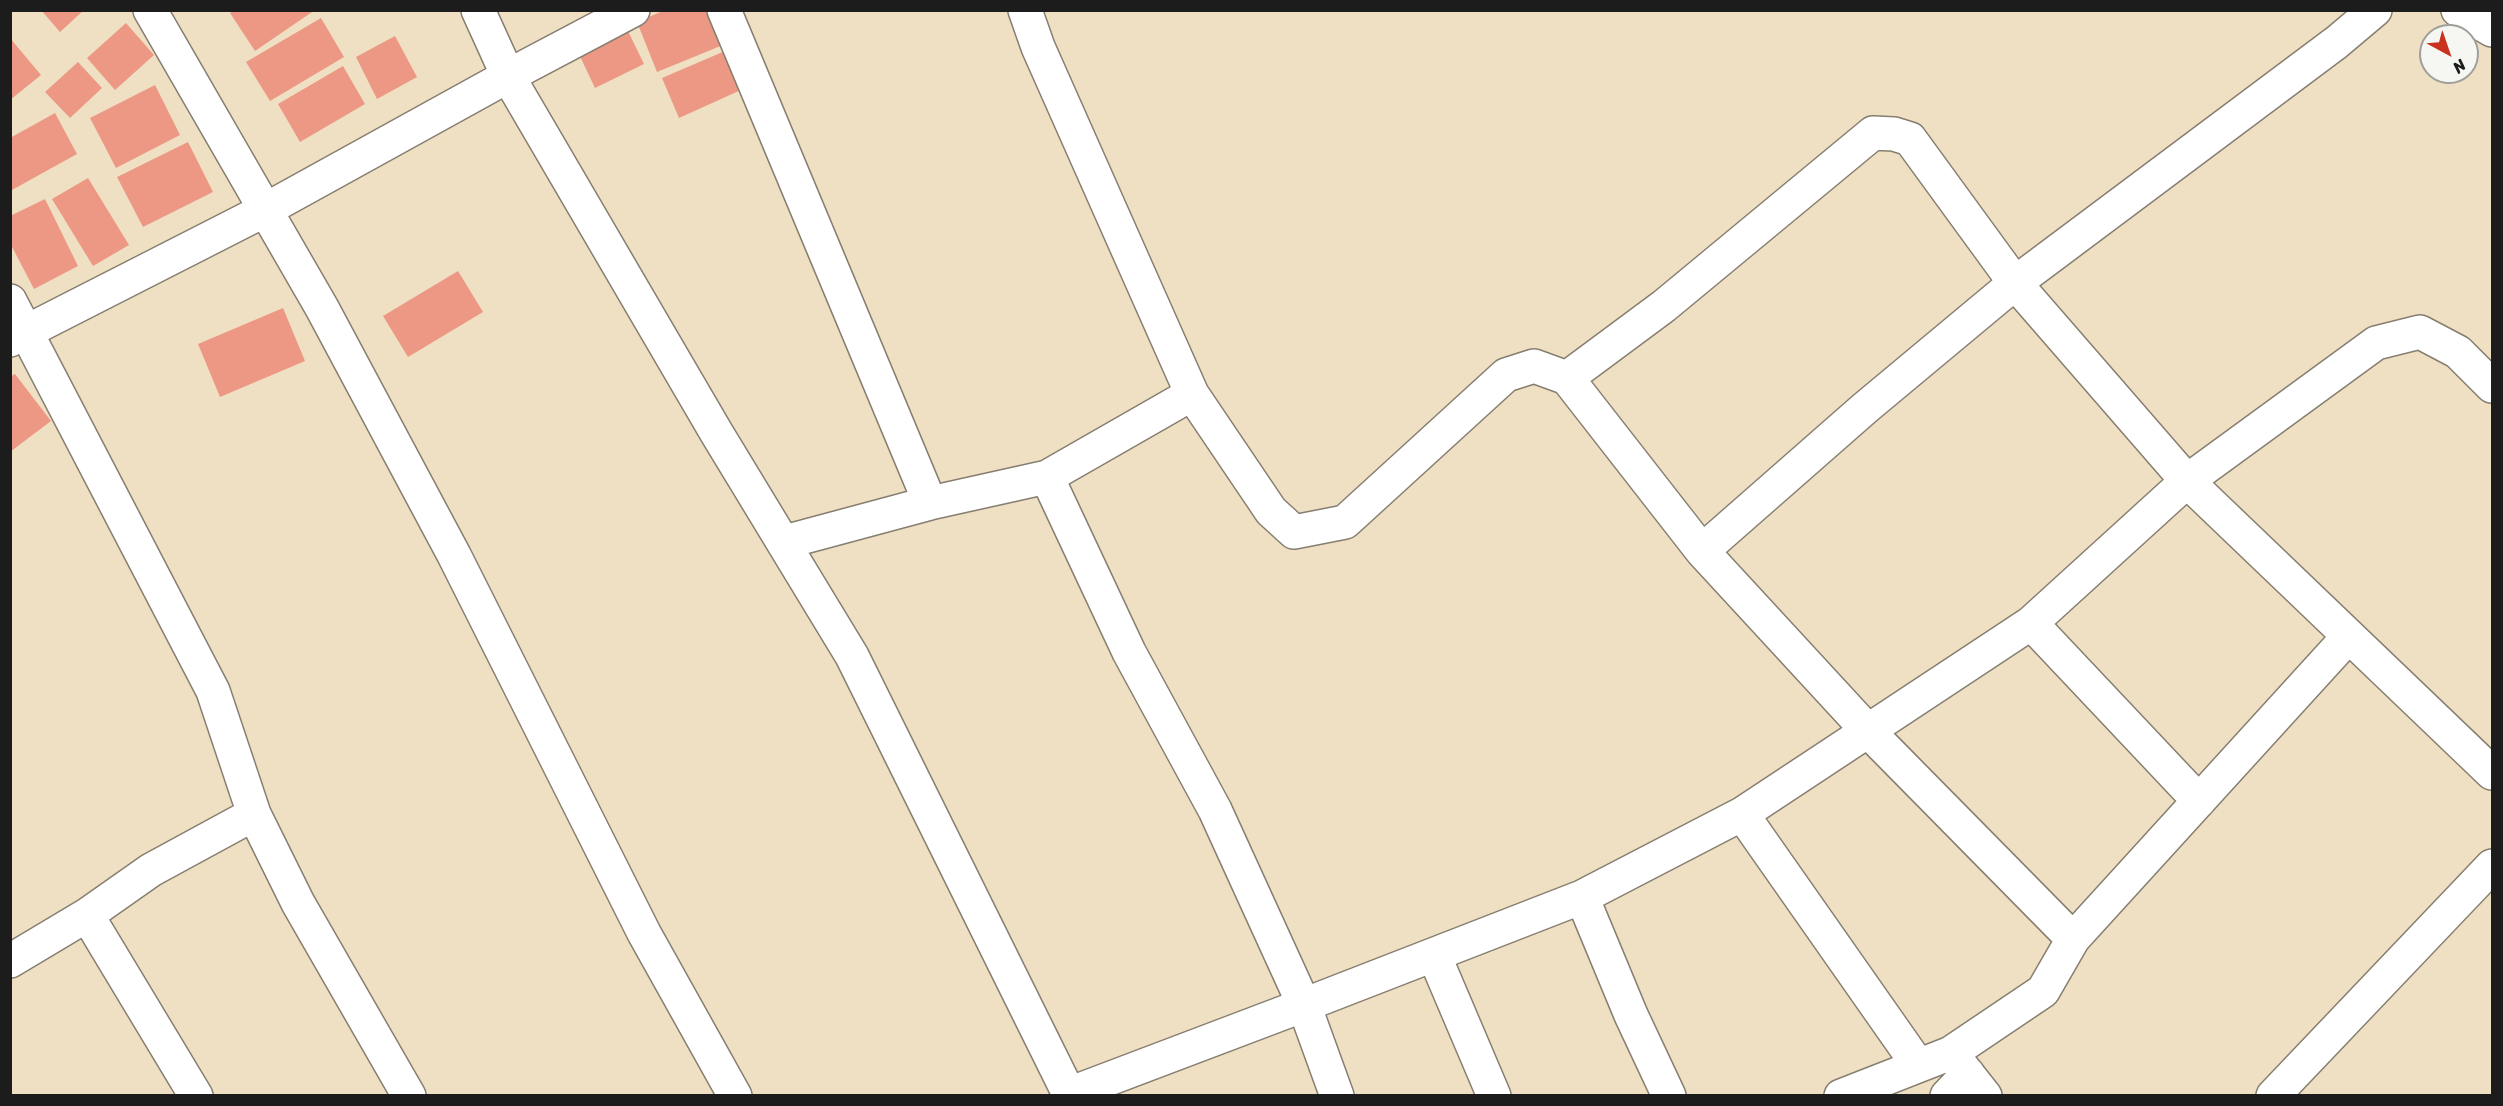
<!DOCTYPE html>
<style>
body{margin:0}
#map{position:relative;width:2503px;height:1106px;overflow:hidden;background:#efe0c3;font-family:Sriracha,sans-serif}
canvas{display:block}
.frame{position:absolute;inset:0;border:12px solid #1c1c1c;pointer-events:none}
.north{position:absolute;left:2419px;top:24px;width:60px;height:60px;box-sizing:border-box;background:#f6f6f2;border:2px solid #9f9f9c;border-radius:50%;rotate:140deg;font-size:16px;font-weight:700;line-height:24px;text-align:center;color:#1c1c1c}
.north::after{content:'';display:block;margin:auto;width:21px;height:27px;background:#c8321e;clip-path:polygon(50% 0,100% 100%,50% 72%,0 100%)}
</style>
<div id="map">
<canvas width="2503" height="1106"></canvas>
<div class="frame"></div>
<div class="north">N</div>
</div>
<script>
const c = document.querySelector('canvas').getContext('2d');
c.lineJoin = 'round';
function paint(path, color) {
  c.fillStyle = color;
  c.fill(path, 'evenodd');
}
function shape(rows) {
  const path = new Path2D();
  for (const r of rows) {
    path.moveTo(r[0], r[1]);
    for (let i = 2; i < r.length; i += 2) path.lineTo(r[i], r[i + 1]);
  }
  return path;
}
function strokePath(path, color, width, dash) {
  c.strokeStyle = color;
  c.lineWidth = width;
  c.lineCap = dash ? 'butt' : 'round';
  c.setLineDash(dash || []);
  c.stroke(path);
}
paint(shape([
 [41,10,84,10,60,32],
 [233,10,315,10,255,51,230,13],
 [665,10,709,10,723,45,657,72,637,22],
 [321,18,344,57,270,101,246,62],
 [126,23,154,55,115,90,87,58],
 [626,27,644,64,595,88,577,50],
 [395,36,417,77,377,99,356,57],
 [10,38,41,75,10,100],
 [725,51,741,90,679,118,662,78],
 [78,62,102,88,70,118,45,92],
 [343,66,365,104,300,142,278,104],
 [155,85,180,135,116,168,90,118],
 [55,113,77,154,12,190,10,138],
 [188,142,213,192,143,227,117,177],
 [88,178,129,245,93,266,52,199],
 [45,199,78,266,34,289,10,243,10,216],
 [458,271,483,312,408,357,383,316],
 [283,308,305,361,220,397,198,344],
 [15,374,51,421,10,452,10,377]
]), '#ec9884');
const minor = shape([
 [150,10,322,308,454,555,644,933,735,1096],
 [478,10,508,76,716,432,852,656,1069,1094,1304,1005,1337,1096],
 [724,10,930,503,1047,477],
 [1025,10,1038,47,1192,394],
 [2458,10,2492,30],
 [10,301,213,691,254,814,298,903,409,1096],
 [10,340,267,209,508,76,633,10],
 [1567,378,1534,366,1506,375,1345,522,1294,532,1271,511,1192,394,1047,477,1129,652,1215,810,1304,1005,1582,897,1742,814,2031,623,2187,481,2376,343,2420,332,2458,352,2492,386],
 [785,542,930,503],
 [1702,551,1865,408,2015,283,2337,42,2375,10],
 [2031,623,2199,801],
 [2349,636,2073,939,1868,731,1702,551,1567,378,1664,306,1873,133,1894,134,1910,139,2015,283,2187,481,2492,773],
 [1742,814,1918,1065],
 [1582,897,1631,1015,1669,1096],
 [1434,955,1494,1096],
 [10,961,87,915],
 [1951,1053,1985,1096],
 [196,1096,87,915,151,870,254,814],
 [1841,1096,1951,1053,2043,991,2073,939],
 [1947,1096,1968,1074],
 [2273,1096,2492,866]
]);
strokePath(minor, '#867e70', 36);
strokePath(minor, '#fff', 33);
</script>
